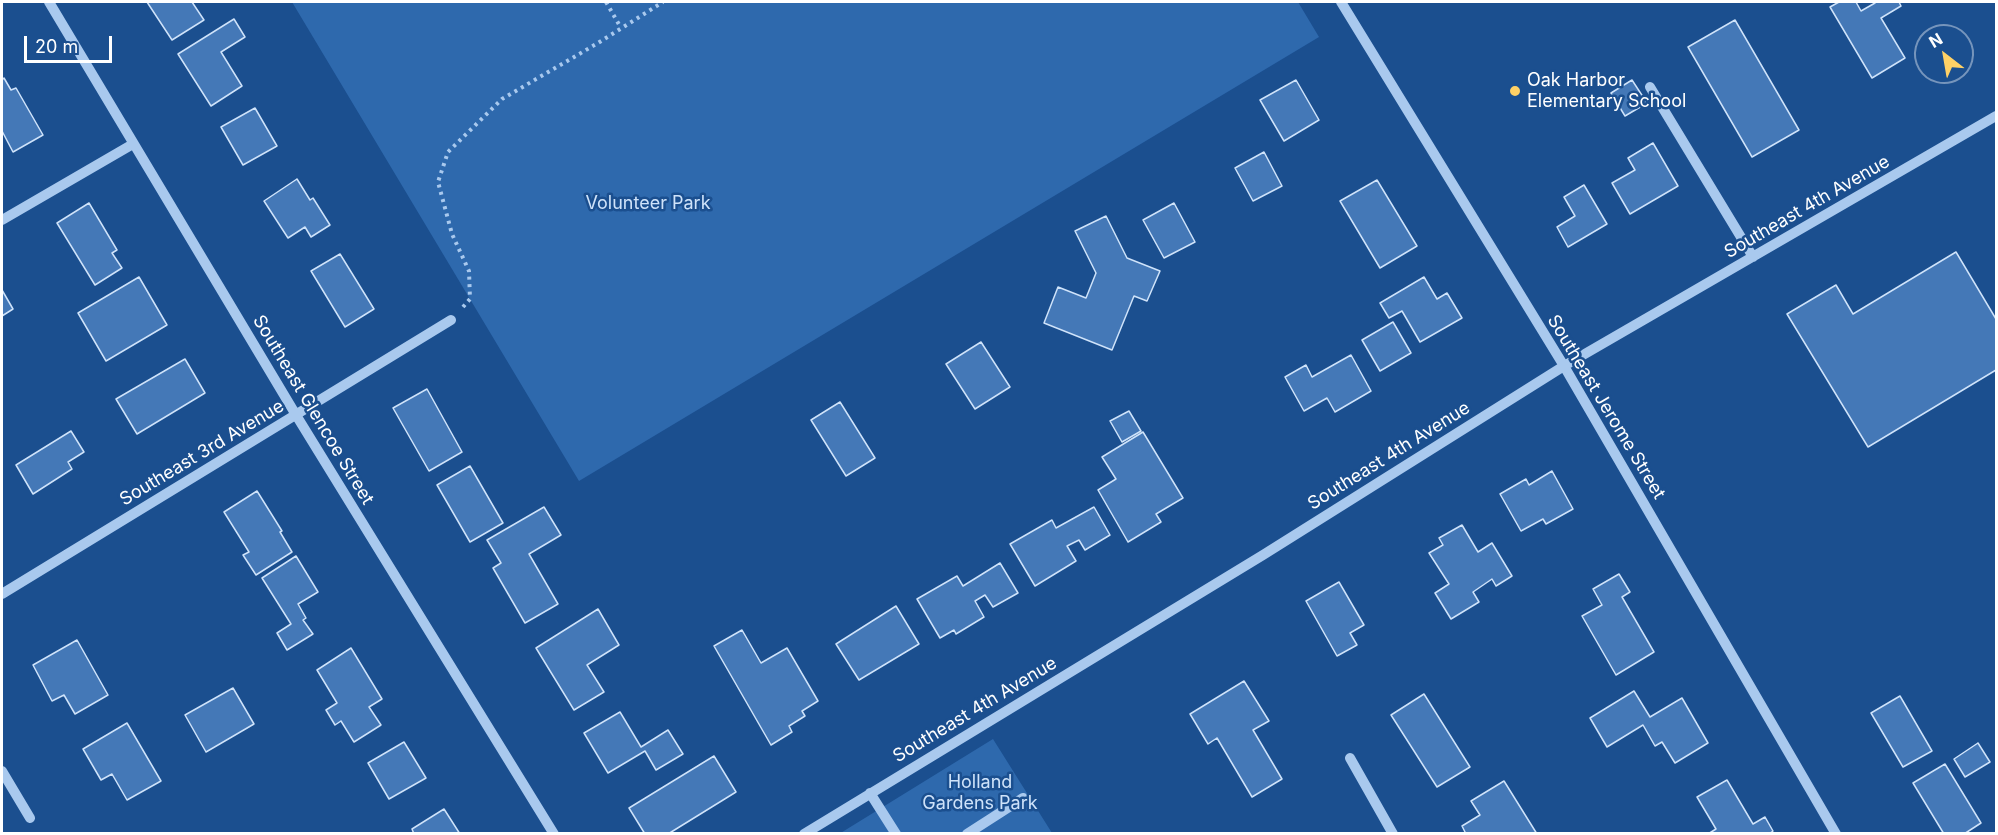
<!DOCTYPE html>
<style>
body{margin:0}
#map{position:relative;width:1998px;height:835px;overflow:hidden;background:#1b4f8f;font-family:Inter,sans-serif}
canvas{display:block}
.frame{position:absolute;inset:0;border:3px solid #fff;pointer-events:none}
.north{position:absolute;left:1914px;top:24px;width:60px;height:60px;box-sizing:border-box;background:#1b4f8f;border:2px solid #7695bc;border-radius:50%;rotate:329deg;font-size:16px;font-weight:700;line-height:24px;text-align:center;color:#fff}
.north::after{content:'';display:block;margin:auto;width:21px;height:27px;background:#ffd166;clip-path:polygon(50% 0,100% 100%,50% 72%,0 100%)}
.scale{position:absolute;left:24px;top:36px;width:88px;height:27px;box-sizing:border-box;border:3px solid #fff;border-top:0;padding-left:8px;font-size:18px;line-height:21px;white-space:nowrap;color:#fff;-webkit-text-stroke:4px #1b4f8f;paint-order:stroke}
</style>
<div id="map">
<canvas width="1998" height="835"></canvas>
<div class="frame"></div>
<div class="north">N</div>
<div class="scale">20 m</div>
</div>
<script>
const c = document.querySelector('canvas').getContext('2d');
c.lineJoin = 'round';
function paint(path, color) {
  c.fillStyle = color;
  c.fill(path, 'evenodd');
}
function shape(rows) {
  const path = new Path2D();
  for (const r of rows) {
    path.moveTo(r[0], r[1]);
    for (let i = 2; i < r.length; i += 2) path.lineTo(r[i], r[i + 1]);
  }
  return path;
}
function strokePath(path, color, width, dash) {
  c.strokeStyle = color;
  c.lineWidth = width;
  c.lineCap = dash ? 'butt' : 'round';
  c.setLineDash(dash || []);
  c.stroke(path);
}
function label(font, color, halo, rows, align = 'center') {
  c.font = font + ' Inter,sans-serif';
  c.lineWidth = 5;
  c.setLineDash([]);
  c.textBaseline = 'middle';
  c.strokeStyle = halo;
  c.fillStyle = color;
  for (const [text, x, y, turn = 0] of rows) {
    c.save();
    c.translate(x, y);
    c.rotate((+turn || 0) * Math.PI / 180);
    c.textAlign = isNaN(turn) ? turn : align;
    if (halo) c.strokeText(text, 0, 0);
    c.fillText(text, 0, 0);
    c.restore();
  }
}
paint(shape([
 [292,2,1298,2,1319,37,579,481],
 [993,739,1052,833,839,834]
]), '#2e69ad');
const building = shape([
 [147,2,192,2,204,20,172,40,147,2],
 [1839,2,1856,2,1861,11,1875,3,1874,2,1899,2,1901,6,1881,18,1905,58,1872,78,1830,7,1839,2],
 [234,19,245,37,221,52,242,86,211,106,178,54,234,19],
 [1735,20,1799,130,1752,157,1688,47,1735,20],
 [4,78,11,90,16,88,43,135,13,152,2,131,2,80,4,78],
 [1296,80,1319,120,1284,141,1260,100,1296,80],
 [1632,80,1647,103,1625,116,1611,93,1632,80],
 [255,108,277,146,243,165,221,127,255,108],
 [1653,143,1678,186,1630,214,1612,183,1635,170,1628,158,1653,143],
 [1264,152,1282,186,1253,201,1235,168,1264,152],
 [297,179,310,200,313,198,330,225,311,237,305,227,288,238,264,201,297,179],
 [1377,180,1417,246,1380,268,1340,201,1377,180],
 [1584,185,1607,224,1568,247,1557,227,1575,216,1564,197,1584,185],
 [89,203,117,250,112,253,122,268,95,285,57,223,89,203],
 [1174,203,1195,242,1164,258,1143,220,1174,203],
 [1106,216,1127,258,1160,271,1147,301,1134,296,1112,350,1044,323,1058,287,1086,298,1096,273,1075,231,1106,216],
 [1956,252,1996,319,1996,370,1868,447,1787,314,1836,285,1853,314,1956,252],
 [340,254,374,309,345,327,311,271,340,254],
 [139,277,167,325,106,361,78,313,139,277],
 [1424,277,1437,299,1447,293,1462,318,1420,342,1402,311,1389,318,1380,303,1424,277],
 [2,290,13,309,2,316,2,290],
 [1393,322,1411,353,1380,371,1362,340,1393,322],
 [981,342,1010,387,975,409,946,364,981,342],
 [1351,355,1371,391,1335,412,1327,398,1304,411,1285,377,1306,365,1312,377,1351,355],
 [185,359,205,393,137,434,116,399,185,359],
 [427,389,462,452,429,471,393,408,427,389],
 [840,402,875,458,846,476,811,420,840,402],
 [1129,411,1141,431,1122,442,1110,421,1129,411],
 [71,431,84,452,68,462,72,469,33,494,16,465,71,431],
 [1143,432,1183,498,1156,514,1161,522,1128,542,1098,490,1116,479,1102,457,1143,432],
 [470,466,503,523,470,542,437,485,470,466],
 [1552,471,1573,509,1546,524,1543,519,1521,531,1500,494,1526,479,1529,485,1552,471],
 [257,491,282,531,280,532,292,552,256,575,243,555,249,552,224,512,257,491],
 [544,507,561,535,529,554,558,604,525,623,493,568,501,563,487,540,544,507],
 [1094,507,1110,535,1085,550,1079,540,1067,546,1076,561,1035,586,1010,544,1052,520,1056,528,1094,507],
 [1462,525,1478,552,1492,543,1512,576,1496,586,1492,579,1473,592,1479,602,1451,619,1435,593,1449,584,1429,553,1443,545,1439,538,1462,525],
 [296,556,318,592,298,604,306,618,303,620,313,634,287,650,277,633,291,624,262,578,296,556],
 [1000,563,1018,593,993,607,985,595,975,601,984,617,956,634,954,630,940,638,917,599,957,576,963,586,1000,563],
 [1619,574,1630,592,1622,597,1654,652,1616,675,1582,616,1602,605,1593,589,1619,574],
 [1339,582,1364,625,1350,633,1357,645,1337,656,1306,601,1339,582],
 [896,606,919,644,859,680,836,644,896,606],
 [598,609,619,645,587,665,604,692,574,710,536,648,598,609],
 [742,630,761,663,787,648,818,701,802,711,805,716,789,726,792,732,771,745,714,646,742,630],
 [77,640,108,695,75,714,64,695,52,701,33,665,77,640],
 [351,648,382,699,369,707,381,725,354,742,341,721,335,725,326,710,337,703,317,670,351,648],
 [1244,681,1269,721,1253,730,1282,779,1252,797,1217,738,1208,744,1190,714,1244,681],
 [233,688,254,724,206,752,185,715,233,688],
 [1634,691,1650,717,1682,698,1708,743,1675,763,1662,742,1655,746,1643,725,1607,747,1590,718,1634,691],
 [1424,694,1470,767,1437,787,1391,715,1424,694],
 [1900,696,1932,751,1903,767,1871,713,1900,696],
 [620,712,641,747,668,730,683,754,656,770,645,751,608,773,584,733,620,712],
 [127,723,161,781,127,800,112,774,101,780,83,749,127,723],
 [404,742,426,778,389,799,368,763,404,742],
 [1978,743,1990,762,1965,777,1954,759,1978,743],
 [714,756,736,792,668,834,645,834,629,808,714,756],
 [1945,764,1981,823,1964,834,1944,834,1913,783,1945,764],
 [1727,780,1753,824,1765,817,1773,831,1769,834,1708,834,1716,829,1697,797,1727,780],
 [1504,781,1537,834,1466,834,1462,826,1480,815,1471,801,1504,781],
 [444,809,460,834,414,834,412,829,444,809]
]);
paint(building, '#4478b7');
strokePath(building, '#cfe3fa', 1.5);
strokePath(shape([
 [606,2,621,28],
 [463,307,470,299,469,271,452,234,438,182,448,152,502,99,598,43,663,2]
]), '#a9c9ee', 4, [3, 4.5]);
strokePath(shape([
 [49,2,296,415,554,834],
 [1341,2,1564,366,1836,834],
 [1650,87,1753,257],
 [2,220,133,144],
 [2,594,451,320],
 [1350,758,1393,834],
 [2,771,30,818],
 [870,793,896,834],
 [804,834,1263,555,1564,366,1996,116],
 [967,834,1023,798]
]), '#a9c9ee', 10);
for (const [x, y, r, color] of [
 [1515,91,6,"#ffd166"]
]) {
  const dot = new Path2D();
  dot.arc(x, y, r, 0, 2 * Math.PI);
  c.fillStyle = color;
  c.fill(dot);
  strokePath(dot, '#1b4f8f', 2);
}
label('18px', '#fff', '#1b4f8f', [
 ["Oak Harbor",1527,81],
 ["Elementary School",1527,102]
], 'left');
label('18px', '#cfe3fa', '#1b4f8f', [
 ["Volunteer Park",648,204],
 ["Holland",980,783],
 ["Gardens Park",980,804]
]);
label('18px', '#fff', '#1b4f8f', [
 ["Southeast 4th Avenue",1807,207,-30],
 ["Southeast Jerome Street",1606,407,59],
 ["Southeast Glencoe Street",313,410,59],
 ["Southeast 3rd Avenue",202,453,-31],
 ["Southeast 4th Avenue",1389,456,-32],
 ["Southeast 4th Avenue",975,710,-31]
]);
</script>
